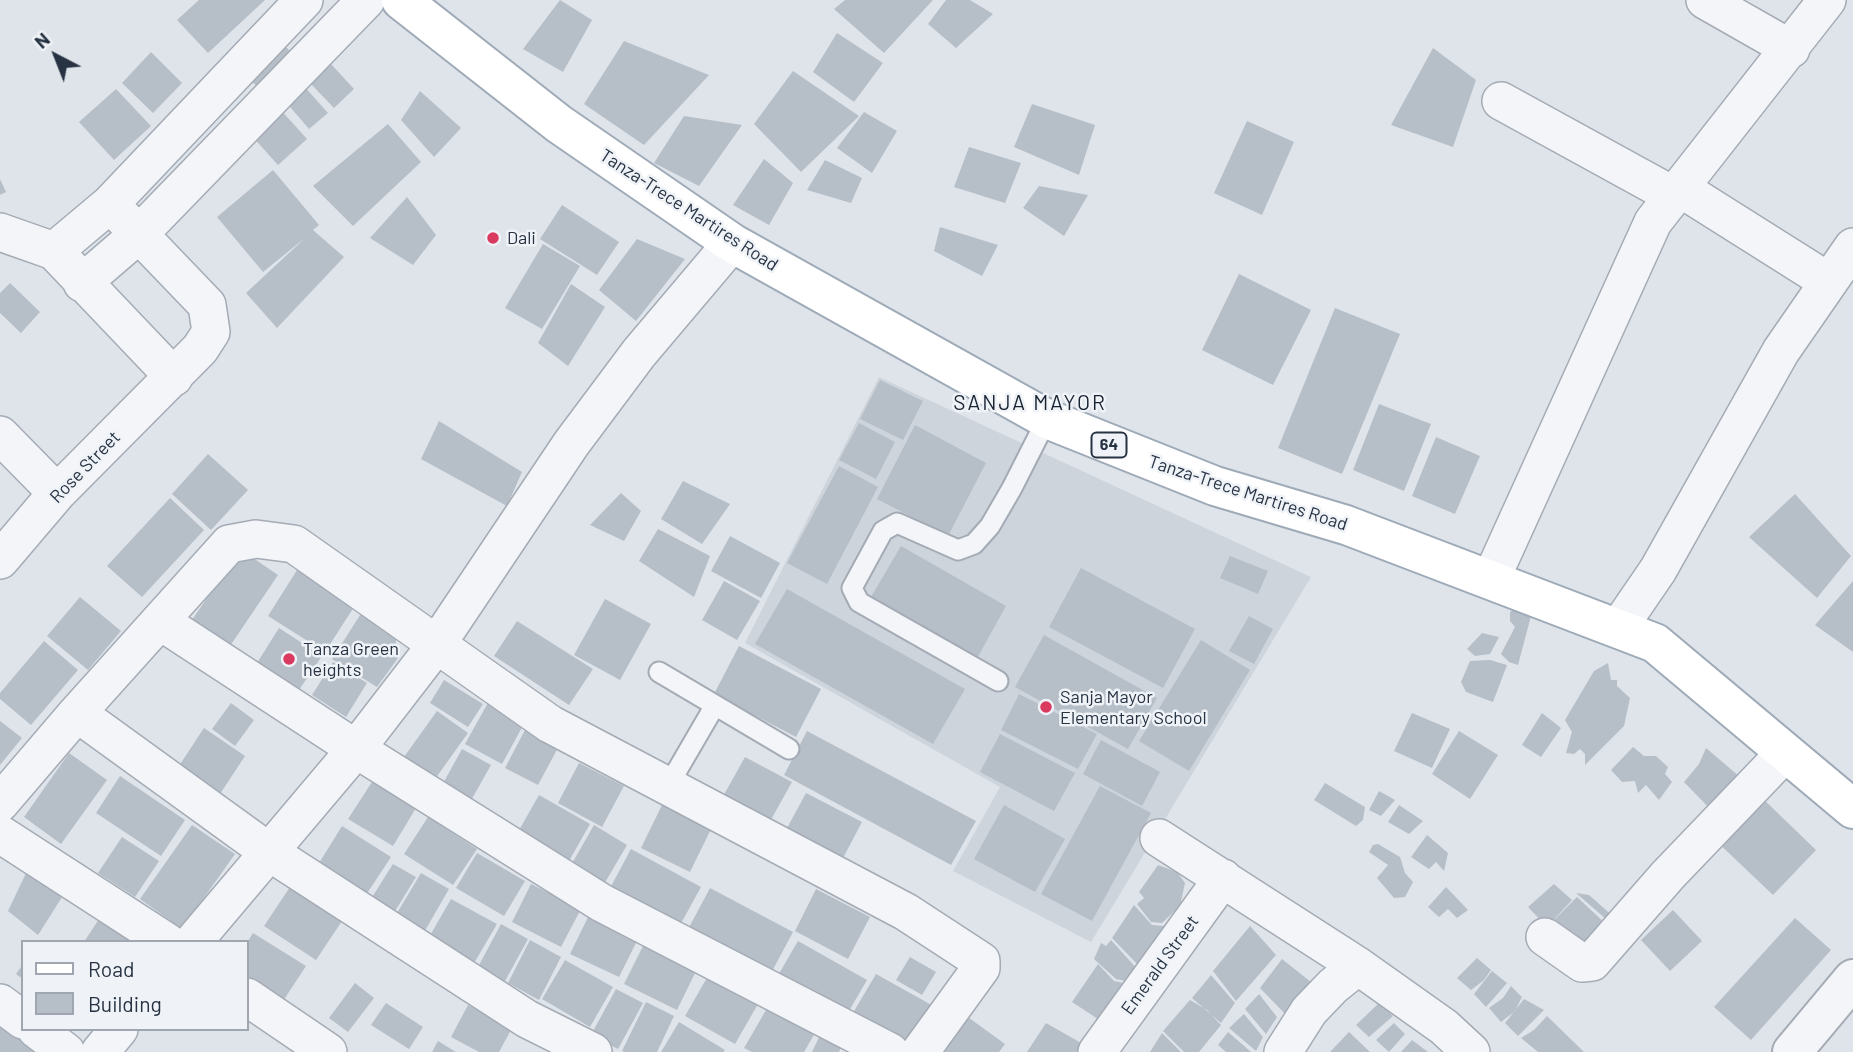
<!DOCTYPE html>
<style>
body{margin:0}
#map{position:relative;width:1853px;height:1052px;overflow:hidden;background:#dfe4ea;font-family:Barlow,sans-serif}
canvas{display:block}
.legend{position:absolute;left:21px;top:940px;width:228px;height:91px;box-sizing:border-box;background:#eff3f7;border:2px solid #9fa6af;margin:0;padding:9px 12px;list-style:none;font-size:21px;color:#273343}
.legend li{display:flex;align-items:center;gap:14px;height:35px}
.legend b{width:35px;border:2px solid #9fa6af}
.north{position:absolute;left:21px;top:21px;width:70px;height:70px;-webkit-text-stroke:5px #eff3f7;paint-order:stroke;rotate:318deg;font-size:19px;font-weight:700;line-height:28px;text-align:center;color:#273343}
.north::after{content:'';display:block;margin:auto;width:24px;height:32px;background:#273343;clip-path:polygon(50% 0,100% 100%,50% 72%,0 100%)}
</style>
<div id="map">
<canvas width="1853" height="1052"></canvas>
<ul class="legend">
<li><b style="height:9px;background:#fff"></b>Road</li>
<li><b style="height:19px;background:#b6bec8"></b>Building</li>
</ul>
<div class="north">N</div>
</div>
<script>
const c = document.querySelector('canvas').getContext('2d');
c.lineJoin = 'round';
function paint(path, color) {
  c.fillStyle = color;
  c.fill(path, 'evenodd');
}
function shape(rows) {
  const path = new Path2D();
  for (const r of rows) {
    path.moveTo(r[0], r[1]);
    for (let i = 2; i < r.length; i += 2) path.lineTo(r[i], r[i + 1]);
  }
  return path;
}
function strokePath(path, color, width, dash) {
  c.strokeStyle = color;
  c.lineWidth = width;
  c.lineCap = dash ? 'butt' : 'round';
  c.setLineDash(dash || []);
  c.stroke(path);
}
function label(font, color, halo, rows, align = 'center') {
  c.font = font + ' Barlow,sans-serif';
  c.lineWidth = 5;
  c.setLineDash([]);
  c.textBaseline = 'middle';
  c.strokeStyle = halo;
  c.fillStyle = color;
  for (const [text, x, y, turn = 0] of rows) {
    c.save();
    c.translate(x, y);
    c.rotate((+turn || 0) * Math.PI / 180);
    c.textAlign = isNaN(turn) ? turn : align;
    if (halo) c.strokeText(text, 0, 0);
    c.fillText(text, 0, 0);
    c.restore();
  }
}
paint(shape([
 [879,377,1311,577,1091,942,953,871,1000,787,745,643]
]), '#cdd4dc');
paint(shape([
 [199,0,265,0,208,53,177,20],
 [560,0,592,20,563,72,523,49],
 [845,0,933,0,884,53,834,9],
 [946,0,970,0,993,14,956,48,928,24],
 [837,33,883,63,854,102,813,72],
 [280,41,296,57,263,92,246,76],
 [624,41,709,75,644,145,584,104],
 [1433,48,1476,80,1453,147,1391,125],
 [151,52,182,83,153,113,122,83],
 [331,64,354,89,334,108,310,83],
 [793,71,859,116,801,172,754,124],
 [303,85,328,113,309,129,285,101],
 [116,89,151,126,114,160,79,122],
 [420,91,461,128,434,157,401,120],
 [1032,104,1095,125,1079,175,1014,147],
 [279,108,307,139,278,165,250,134],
 [864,112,897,131,872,173,837,148],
 [684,116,742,125,699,186,654,163],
 [1247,121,1294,142,1262,215,1214,193],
 [388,124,421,162,353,226,313,186],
 [969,147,1021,163,1005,203,954,187],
 [764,159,793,183,769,225,733,205],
 [825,160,862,178,851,203,807,190],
 [273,170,319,225,313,230,344,257,277,328,246,293,305,238,263,272,217,217],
 [0,179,6,192,0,195],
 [1039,186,1088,195,1064,236,1023,208],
 [407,197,436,235,413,265,370,238],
 [562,205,619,242,597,275,540,239],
 [940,227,998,245,982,276,934,251],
 [637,239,685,259,636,321,599,290],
 [543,244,580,266,542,329,505,308],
 [1239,274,1311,310,1273,385,1202,350],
 [10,283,40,312,21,333,0,313,0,293],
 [571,284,605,307,568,366,538,343],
 [1335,308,1400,334,1342,474,1278,448],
 [880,380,923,401,903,440,860,419],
 [1379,404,1431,424,1404,491,1353,470],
 [439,421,522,472,507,506,421,459],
 [859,423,895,442,876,479,839,460],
 [915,425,986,463,948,536,877,499],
 [1436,437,1480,456,1455,514,1412,496],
 [208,454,248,490,211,530,172,494],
 [839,466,878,487,827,584,787,563],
 [683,481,730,504,702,544,661,519],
 [621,493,641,511,624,541,590,525],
 [1795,494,1851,556,1817,598,1749,537],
 [170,498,204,530,142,597,107,566],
 [658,529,710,556,694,597,639,561],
 [730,536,780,563,761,598,711,571],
 [901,546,1006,606,975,662,868,602],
 [240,549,278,575,228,649,190,623],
 [1230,556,1268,571,1258,594,1220,578],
 [1081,568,1195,629,1163,688,1049,627],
 [297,570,354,607,325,652,268,616],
 [724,581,760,601,737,640,702,620],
 [1853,581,1853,652,1815,625],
 [787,589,965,689,933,744,755,644],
 [80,597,121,631,88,670,47,636],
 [605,599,651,624,620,680,574,655],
 [1518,607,1531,616,1518,665,1509,662,1501,654,1515,627,1510,621,1510,612],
 [362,612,397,633,395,648,398,658,377,687,332,659],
 [1249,616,1273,629,1254,664,1229,651],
 [517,621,593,669,569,705,494,656],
 [279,628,322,656,299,690,257,663],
 [1482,633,1499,637,1490,654,1475,656,1467,649],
 [1044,635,1157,698,1128,749,1015,687],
 [1201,640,1250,670,1189,771,1139,741],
 [44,641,78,670,31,725,0,699,0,693],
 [739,646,821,689,796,737,714,694],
 [1490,660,1507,665,1493,702,1466,692,1461,682,1470,661],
 [333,662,367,683,346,717,312,695],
 [1608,663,1611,680,1617,680,1617,686,1630,698,1624,726,1585,765,1585,754,1580,749,1574,754,1566,753,1572,732,1565,720,1594,671],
 [444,680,483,704,468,727,430,703],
 [1019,694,1097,734,1078,769,1001,730],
 [489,701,525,722,502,764,465,744],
 [231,703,254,720,235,746,212,729],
 [437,711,468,733,435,779,404,757],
 [1412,713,1450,729,1432,768,1394,751],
 [1542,713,1561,728,1541,757,1522,745],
 [0,721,22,738,0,765],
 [204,728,245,756,214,803,173,775],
 [526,728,559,746,538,785,505,768],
 [807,731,976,821,951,865,784,775],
 [1459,731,1498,755,1470,799,1432,774],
 [1000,734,1075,773,1054,811,980,772],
 [1101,740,1160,772,1142,806,1083,774],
 [1633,747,1644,756,1656,756,1668,767,1665,774,1672,782,1659,800,1646,785,1638,793,1635,781,1622,782,1611,770],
 [1706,748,1740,777,1715,814,1684,782,1699,764],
 [462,749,491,765,469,804,440,789],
 [69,753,107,780,61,844,24,817],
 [745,757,792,782,768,825,721,800],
 [579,763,624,786,602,827,558,803],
 [120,776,185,820,161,856,96,813],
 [372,782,416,808,393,846,348,819],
 [1325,783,1365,807,1363,820,1356,826,1314,800],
 [1100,786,1151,813,1092,921,1041,894],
 [1379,791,1395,800,1381,816,1369,810],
 [806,793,862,822,842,860,786,830],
 [1758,794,1816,850,1773,895,1714,839],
 [539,795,590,824,565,868,514,839],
 [663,803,712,827,690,872,641,848],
 [1004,805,1065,839,1035,892,974,859],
 [1399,805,1423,821,1409,834,1388,822],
 [428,817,477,849,453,885,404,854],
 [192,825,235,854,182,929,140,899],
 [594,825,627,845,603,886,570,867],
 [342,826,391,857,364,898,316,868],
 [1427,835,1448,853,1444,871,1436,862,1429,869,1411,857],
 [122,837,159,861,135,897,98,873],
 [1378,844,1400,857,1405,873,1413,882,1405,897,1394,898,1377,878,1388,865,1369,852,1373,845],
 [631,849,701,887,679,927,609,890],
 [477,853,525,881,504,916,456,888],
 [393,864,416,877,392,916,369,902],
 [1158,865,1177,872,1185,883,1180,906,1162,923,1151,922,1137,904,1144,898,1139,892],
 [28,869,64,894,38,935,8,911],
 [421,873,449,889,423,934,394,918],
 [531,884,581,909,561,947,512,922],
 [1554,884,1572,900,1547,927,1528,907],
 [290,887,342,921,316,960,264,926],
 [1446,887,1468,910,1457,918,1448,909,1439,917,1428,907],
 [710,888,793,932,769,977,686,933],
 [816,889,870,917,848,959,795,931],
 [1576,893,1589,895,1615,918,1607,920],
 [1577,897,1608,926,1597,951,1552,922],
 [451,899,497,924,473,965,428,939],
 [1134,905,1152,925,1164,926,1139,966,1112,938],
 [1673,910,1702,941,1670,971,1641,940],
 [590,913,639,937,619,977,570,954],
 [1795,918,1831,950,1751,1040,1714,1007],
 [99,919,132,942,84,942],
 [501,924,528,939,505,981,478,967],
 [1250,926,1276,955,1236,1001,1213,971],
 [253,933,306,966,281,1004,247,983,247,943],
 [530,940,561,957,539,1000,508,983],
 [646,940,698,967,677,1010,624,984],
 [1111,940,1138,970,1130,982,1116,979,1094,959,1101,943,1106,946],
 [798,941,867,980,842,1023,773,984],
 [910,957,936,972,922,995,896,980],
 [1477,958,1491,970,1484,980,1471,990,1457,978],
 [1282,959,1316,986,1289,1018,1260,988],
 [565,960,613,987,590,1027,542,999],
 [23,964,23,979,16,974],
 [1098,964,1114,981,1128,984,1101,1021,1072,1002],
 [1492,971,1507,983,1486,1007,1474,994],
 [876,974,937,1008,911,1046,847,1023],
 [1211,975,1235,1003,1221,1023,1192,998],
 [708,976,758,1004,735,1044,685,1016],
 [355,983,374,998,348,1032,329,1018],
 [1511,986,1522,997,1515,1011,1501,1022,1489,1008,1503,998],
 [616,989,643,1003,618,1049,591,1035],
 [1259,994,1277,1017,1266,1034,1245,1009],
 [1524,999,1544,1010,1518,1036,1505,1023],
 [1190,1000,1207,1010,1221,1025,1199,1052,1184,1052,1163,1031],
 [646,1002,674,1016,657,1052,625,1052,622,1051],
 [386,1003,423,1027,409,1049,371,1025],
 [1379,1003,1393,1016,1369,1037,1356,1025],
 [468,1005,512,1028,499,1052,479,1052,451,1037],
 [769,1005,815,1033,804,1052,752,1052,744,1048],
 [1244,1014,1263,1037,1256,1051,1229,1028],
 [965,1015,1005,1044,999,1052,938,1052],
 [1547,1016,1584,1052,1538,1052,1521,1038,1534,1030],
 [0,1018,42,1052,0,1052],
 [679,1022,725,1050,723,1052,661,1052],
 [1046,1023,1083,1044,1077,1052,1027,1052],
 [1394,1023,1405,1034,1389,1052,1376,1040],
 [1228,1032,1251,1052,1226,1052,1218,1045],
 [1349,1032,1370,1052,1330,1052],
 [821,1033,843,1044,839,1052,812,1052],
 [1162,1033,1181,1052,1150,1052],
 [1412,1040,1428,1052,1401,1052],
 [438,1041,456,1052,432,1052]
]), '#b6bec8');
const service = shape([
 [659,672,789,749],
 [998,681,859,602,852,588,883,531,897,523,958,550,974,544,990,526,1012,488,1047,419],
 [668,786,714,707]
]);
const minor = shape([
 [1705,0,1791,49],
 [1501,101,1674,196],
 [1680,188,1829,282],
 [0,232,54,251,174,377],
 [54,251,110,204,304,0],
 [82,283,139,234,366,0],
 [0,435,57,493],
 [0,560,57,493,200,349,211,332,207,305,110,204],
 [1491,579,1653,222,1827,0],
 [160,621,356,749,602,903,890,1052],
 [1619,627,1658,570,1781,351,1853,247],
 [77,713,269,852,527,1019,593,1052],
 [0,803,77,713,229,544,256,539,294,544,550,724,906,912,981,961,981,968,920,1052],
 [0,834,167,942],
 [1159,838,1358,966,1444,1027,1471,1052],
 [1545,937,1582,963,1592,962,1668,875,1785,753],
 [193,942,356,749,437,644,571,444,639,353,732,243],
 [247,997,328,1052],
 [0,1003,23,1020],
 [36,1029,66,1052],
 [100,1052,119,1029],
 [1097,1052,1223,878],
 [1283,1052,1309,1011,1333,986,1358,966]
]);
const tertiary = shape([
 [1792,1052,1853,979]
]);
const primary = shape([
 [401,0,559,124,732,243,1047,419,1215,486,1346,525,1655,643,1853,809]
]);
strokePath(service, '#a4abb5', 23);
strokePath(minor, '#a4abb5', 40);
strokePath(tertiary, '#a4abb5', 42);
strokePath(primary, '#9eaab7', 42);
strokePath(service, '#f3f5f8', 19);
strokePath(minor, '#f3f5f8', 37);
strokePath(tertiary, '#f3f5f8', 38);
strokePath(primary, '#fff', 38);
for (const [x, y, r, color] of [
 [493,238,7,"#da3960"],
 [289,659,7,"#da3960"],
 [1046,707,7,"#da3960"]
]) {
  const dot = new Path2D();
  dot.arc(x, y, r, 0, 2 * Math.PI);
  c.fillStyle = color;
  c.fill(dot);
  strokePath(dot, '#eff3f7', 2.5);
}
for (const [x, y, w] of [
 [1109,445,35]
]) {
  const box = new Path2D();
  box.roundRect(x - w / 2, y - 12.5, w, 25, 5);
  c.fillStyle = '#eff3f7';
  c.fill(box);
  strokePath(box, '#273343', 2);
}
label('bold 16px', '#273343', null, [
 ["64",1109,445]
]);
label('18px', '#273343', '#eff3f7', [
 ["Tanza-Trece Martires Road",689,210,33],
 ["Rose Street",85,467,-46],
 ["Tanza-Trece Martires Road",1248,493,18],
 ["Emerald Street",1160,965,-54]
]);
label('18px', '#273343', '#eff3f7', [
 ["Dali",507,238],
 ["Tanza Green",303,649],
 ["heights",303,670],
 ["Sanja Mayor",1060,697],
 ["Elementary School",1060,718]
], 'left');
c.letterSpacing = '2px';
label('21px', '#192433', '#eff3f7', [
 ["SANJA MAYOR",1030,403]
]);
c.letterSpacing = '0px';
</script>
